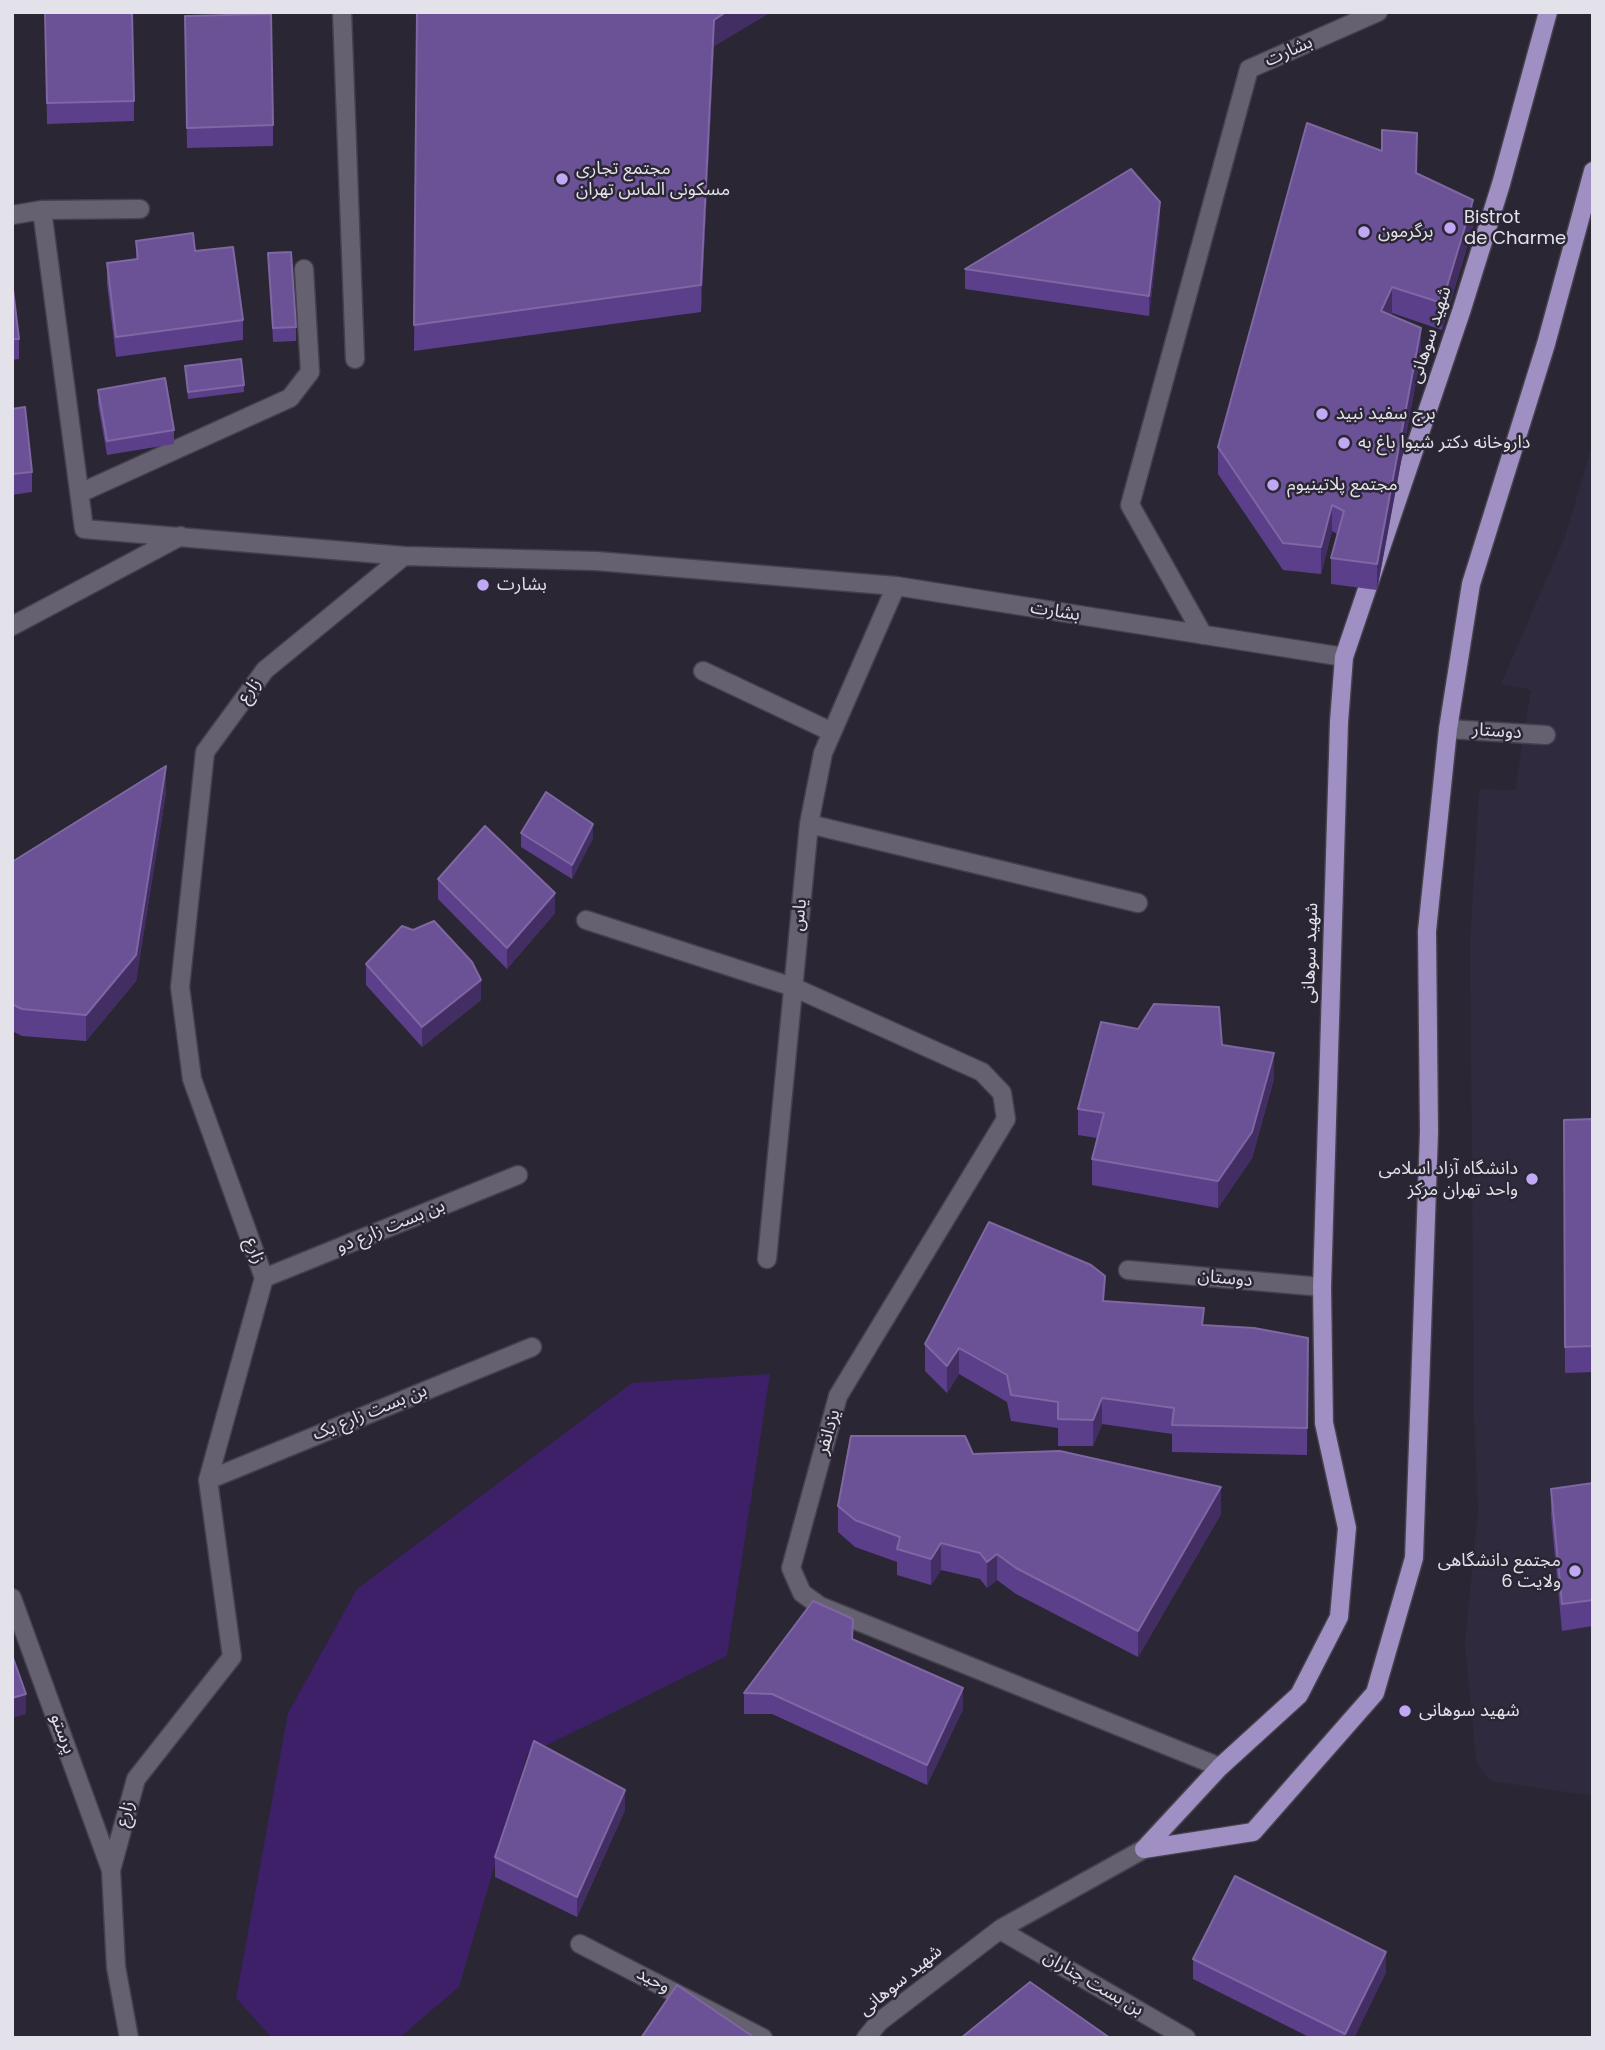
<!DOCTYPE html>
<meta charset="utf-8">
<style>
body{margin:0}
#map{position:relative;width:1605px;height:2050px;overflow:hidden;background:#2a2633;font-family:Poppins,sans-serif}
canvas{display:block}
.frame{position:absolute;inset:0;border:14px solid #e3e1ea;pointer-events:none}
</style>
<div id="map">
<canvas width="1605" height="2050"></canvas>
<div class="frame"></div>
</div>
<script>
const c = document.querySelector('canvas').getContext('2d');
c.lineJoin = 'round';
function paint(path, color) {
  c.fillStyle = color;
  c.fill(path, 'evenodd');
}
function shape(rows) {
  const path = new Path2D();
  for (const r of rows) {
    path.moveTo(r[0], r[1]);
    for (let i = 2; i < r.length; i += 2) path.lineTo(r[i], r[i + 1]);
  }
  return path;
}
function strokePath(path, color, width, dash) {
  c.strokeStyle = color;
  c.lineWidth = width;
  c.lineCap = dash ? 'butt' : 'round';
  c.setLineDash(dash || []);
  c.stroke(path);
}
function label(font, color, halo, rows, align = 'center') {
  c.font = font + ' Poppins,"Noto Sans Arabic",sans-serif';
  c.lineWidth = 5;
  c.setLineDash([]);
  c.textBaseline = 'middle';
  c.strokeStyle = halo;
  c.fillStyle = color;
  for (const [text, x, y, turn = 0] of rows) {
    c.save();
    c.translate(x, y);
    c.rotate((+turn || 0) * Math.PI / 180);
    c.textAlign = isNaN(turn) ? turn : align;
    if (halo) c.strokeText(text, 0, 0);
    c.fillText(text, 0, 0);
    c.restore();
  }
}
paint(shape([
 [1593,443,1593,1796,1491,1781,1483,1772,1476,1760,1465,1644,1478,1511,1474,1415,1470,943,1479,789,1515,790,1531,690,1501,684,1565,536]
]), '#302a3e');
paint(shape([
 [770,1374,727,1656,527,1755,459,1987,399,2038,272,2038,236,1998,288,1713,357,1589,632,1383]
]), '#3d2068');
const minor = shape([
 [342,12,355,359],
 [42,210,84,529,404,556,596,561,896,586,1344,657],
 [12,215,42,210,140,209],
 [80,493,290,398,310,372,304,269],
 [12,626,181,536],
 [1203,635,1130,505,1249,69,1378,12],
 [703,671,832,732],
 [1448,729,1546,735],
 [809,824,1138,903],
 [586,920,793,987,982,1072,1002,1093,1006,1119,838,1396,791,1568,802,1593,820,1606,1220,1767],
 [767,1259,809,824,823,753,896,586],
 [1128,1270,1322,1287],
 [264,1278,518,1175],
 [208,1480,532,1347],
 [12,1598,111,1870],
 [1000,1930,1186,2038],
 [580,1944,763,2038],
 [129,2038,116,1967,111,1870,136,1779,232,1657,208,1480,264,1278,192,1079,180,987,205,752,265,670,404,556],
 [866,2038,879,2022,1002,1928,1144,1849]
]);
const major = shape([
 [1144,1849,1220,1767,1299,1695,1339,1617,1347,1528,1324,1423,1322,1287,1339,722,1344,657,1461,312,1501,184,1548,12],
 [1144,1849,1253,1832,1375,1693,1414,1558,1429,1132,1427,931,1448,729,1471,584,1546,344,1593,171]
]);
strokePath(minor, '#44414d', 21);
strokePath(major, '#44414d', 21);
strokePath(minor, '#656171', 18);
strokePath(major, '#9f8fc2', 18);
paint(shape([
 [45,12,134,101,134,121,47,124],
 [417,12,771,12,714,46,701,312,414,351],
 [185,36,273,125,273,146,187,148],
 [1382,151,1417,174,1473,227,1442,330,1392,313,1391,315,1421,355,1377,590,1331,584,1331,558,1337,534,1332,531,1321,574,1283,570,1218,474,1218,447],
 [1160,222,1149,316,965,289,965,269],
 [136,241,195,251,243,320,243,340,116,357,107,284,107,263,136,259],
 [268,253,296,327,296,341,273,342],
 [12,281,19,339,19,359,12,360],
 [185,366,244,385,244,392,188,399],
 [98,390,174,430,174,444,107,455,98,404],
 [12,409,32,472,32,492,12,495],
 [166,792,136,981,86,1041,22,1036,12,1031,12,862],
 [521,833,593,838,572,879,521,847],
 [438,879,555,913,507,969,438,899],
 [366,964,481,1000,422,1047,366,985],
 [1222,1045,1274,1079,1252,1158,1218,1208,1092,1185,1092,1159,1097,1138,1078,1135,1078,1109],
 [1593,1119,1593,1372,1565,1373,1564,1120],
 [1105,1301,1204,1325,1308,1338,1307,1455,1172,1452,1172,1434,1102,1424,1093,1446,1058,1446,1058,1428,1011,1421,1007,1402,959,1374,947,1393,925,1371,925,1344],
 [973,1454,1221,1514,1138,1657,1016,1594,997,1580,987,1588,980,1579,941,1570,931,1585,897,1575,897,1562,855,1547,838,1532,838,1506],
 [1593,1483,1593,1626,1562,1631,1551,1515,1551,1489],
 [853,1639,963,1709,927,1785,772,1714,744,1714,744,1693],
 [625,1810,577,1917,495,1877,495,1857],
 [1193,1959,1386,1972,1354,2038,1311,2038,1193,1979]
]), '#5c3f8a');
paint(shape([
 [726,12,771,12,714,46,701,312,701,285,714,20],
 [1473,200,1473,227,1442,330,1442,303],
 [1160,202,1160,222,1149,316,1149,296],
 [1392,287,1392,313,1381,337,1381,311],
 [1421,328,1421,355,1377,590,1377,564],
 [1332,505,1332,531,1321,574,1321,547],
 [166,766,166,792,136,981,86,1041,86,1015],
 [593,824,593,838,572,879,572,865],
 [555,893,555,913,507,969,507,948],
 [481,980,481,1000,422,1047,422,1027],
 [1274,1053,1274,1079,1252,1158,1218,1208,1218,1181],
 [959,1348,959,1374,947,1393,947,1366],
 [1102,1398,1102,1424,1093,1446,1093,1420],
 [1221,1487,1221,1514,1138,1657,1138,1631],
 [941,1543,941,1570,931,1585,931,1559],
 [997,1554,997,1580,987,1588,987,1562],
 [963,1688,963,1709,927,1785,927,1765],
 [26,1694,26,1714,12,1718,12,1698],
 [625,1790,625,1810,577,1917,577,1897],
 [1386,1952,1386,1972,1354,2038,1345,2038,1345,2034]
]), '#422e63');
const building = shape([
 [45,12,132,12,134,101,47,103,45,12],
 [417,12,726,12,714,20,701,285,414,325,417,12],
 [271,14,273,125,187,128,185,16,271,14],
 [1307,123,1382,151,1382,130,1417,133,1416,173,1473,200,1442,303,1392,287,1381,311,1421,328,1377,564,1331,558,1344,511,1332,505,1321,547,1283,543,1218,447,1307,123],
 [1131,169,1160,202,1149,296,965,269,1131,169],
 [193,233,195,251,233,247,243,320,116,337,107,263,138,259,136,241,193,233],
 [291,252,296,327,273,328,268,253,291,252],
 [12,281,19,339,12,339,12,281],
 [241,359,244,385,188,392,185,366,241,359],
 [165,378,174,430,107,441,98,390,165,378],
 [25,407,32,472,12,474,12,409,25,407],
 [166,766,136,955,86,1015,22,1009,12,1004,12,862,166,766],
 [546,792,593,824,572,865,521,833,546,792],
 [485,826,555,893,507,948,438,879,485,826],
 [434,921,472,962,481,980,422,1027,366,964,402,926,413,930,434,921],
 [1154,1004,1219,1007,1222,1045,1274,1053,1252,1132,1218,1181,1092,1159,1104,1113,1078,1109,1101,1022,1138,1029,1154,1004],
 [1593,1119,1593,1346,1565,1347,1564,1120,1593,1119],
 [989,1222,1091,1265,1105,1276,1103,1301,1204,1308,1202,1325,1254,1328,1308,1338,1307,1428,1172,1425,1174,1408,1102,1398,1093,1420,1058,1419,1058,1402,1011,1395,1007,1375,959,1348,947,1366,925,1344,989,1222],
 [851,1436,965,1436,973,1454,1060,1451,1221,1487,1138,1631,1016,1568,997,1554,987,1562,980,1553,941,1543,931,1559,897,1549,900,1537,855,1520,838,1506,851,1436],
 [1593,1483,1593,1600,1562,1604,1551,1489,1593,1483],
 [813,1601,853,1619,852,1639,963,1688,927,1765,772,1694,744,1693,813,1601],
 [12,1655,26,1694,12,1698,12,1655],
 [534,1741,625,1790,577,1897,495,1857,534,1741],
 [1235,1876,1386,1952,1345,2034,1193,1959,1235,1876],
 [1030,1982,1110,2038,961,2038,1030,1982],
 [677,1985,755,2038,641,2038,677,1985]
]);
paint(building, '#6b5195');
strokePath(building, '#7e67a2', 2);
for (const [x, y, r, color] of [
 [562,179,7,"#c0a8f4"],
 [1450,228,7,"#c0a8f4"],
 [1364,232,7,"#c0a8f4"],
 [1322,414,7,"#c0a8f4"],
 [1344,443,7,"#c0a8f4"],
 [1273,485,7,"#c0a8f4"],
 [483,585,7,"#c0a8f4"],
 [1532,1179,7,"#c0a8f4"],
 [1575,1571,7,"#c0a8f4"],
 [1405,1711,7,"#c0a8f4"]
]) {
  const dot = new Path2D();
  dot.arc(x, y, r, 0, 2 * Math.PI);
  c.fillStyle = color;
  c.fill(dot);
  strokePath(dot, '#2a2633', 2.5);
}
label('18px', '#e3e1ea', '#2a2633', [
 ["بشارت",1289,52,-24],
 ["شهید سوهانی",1431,335,-72],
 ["بشارت",1055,612,9],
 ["زارع",250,691,-54],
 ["دوستار",1497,732,4],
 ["یاس",800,915,-84],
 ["شهید سوهانی",1311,953,-88],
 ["بن بست زارع دو",391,1227,-22],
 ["زارع",254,1251,70],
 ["دوستان",1225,1279,5],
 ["بن بست زارع یک",370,1413,-22],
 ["یزدانفر",829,1432,-74],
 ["پرستو",62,1734,70],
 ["زارع",126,1814,-75],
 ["وحید",653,1981,27],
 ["شهید سوهانی",901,1981,-39],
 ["بن بست چناران",1093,1984,30]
]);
label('18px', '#e3e1ea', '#2a2633', [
 ["مجتمع تجاری",576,169],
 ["مسکونی الماس تهران",576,190],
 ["Bistrot",1464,218],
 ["de Charme",1464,239],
 ["برگرمون",1378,232],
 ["برج سفید نبید",1336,414],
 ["داروخانه دکتر شیوا باغ به",1358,443],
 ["مجتمع پلاتینیوم",1287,485],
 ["بشارت",497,585],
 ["دانشگاه آزاد اسلامی",1518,1169,"right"],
 ["واحد تهران مرکز",1518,1190,"right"],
 ["مجتمع دانشگاهی",1561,1561,"right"],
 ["ولایت 6",1561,1582,"right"],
 ["شهید سوهانی",1419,1711]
], 'left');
</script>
